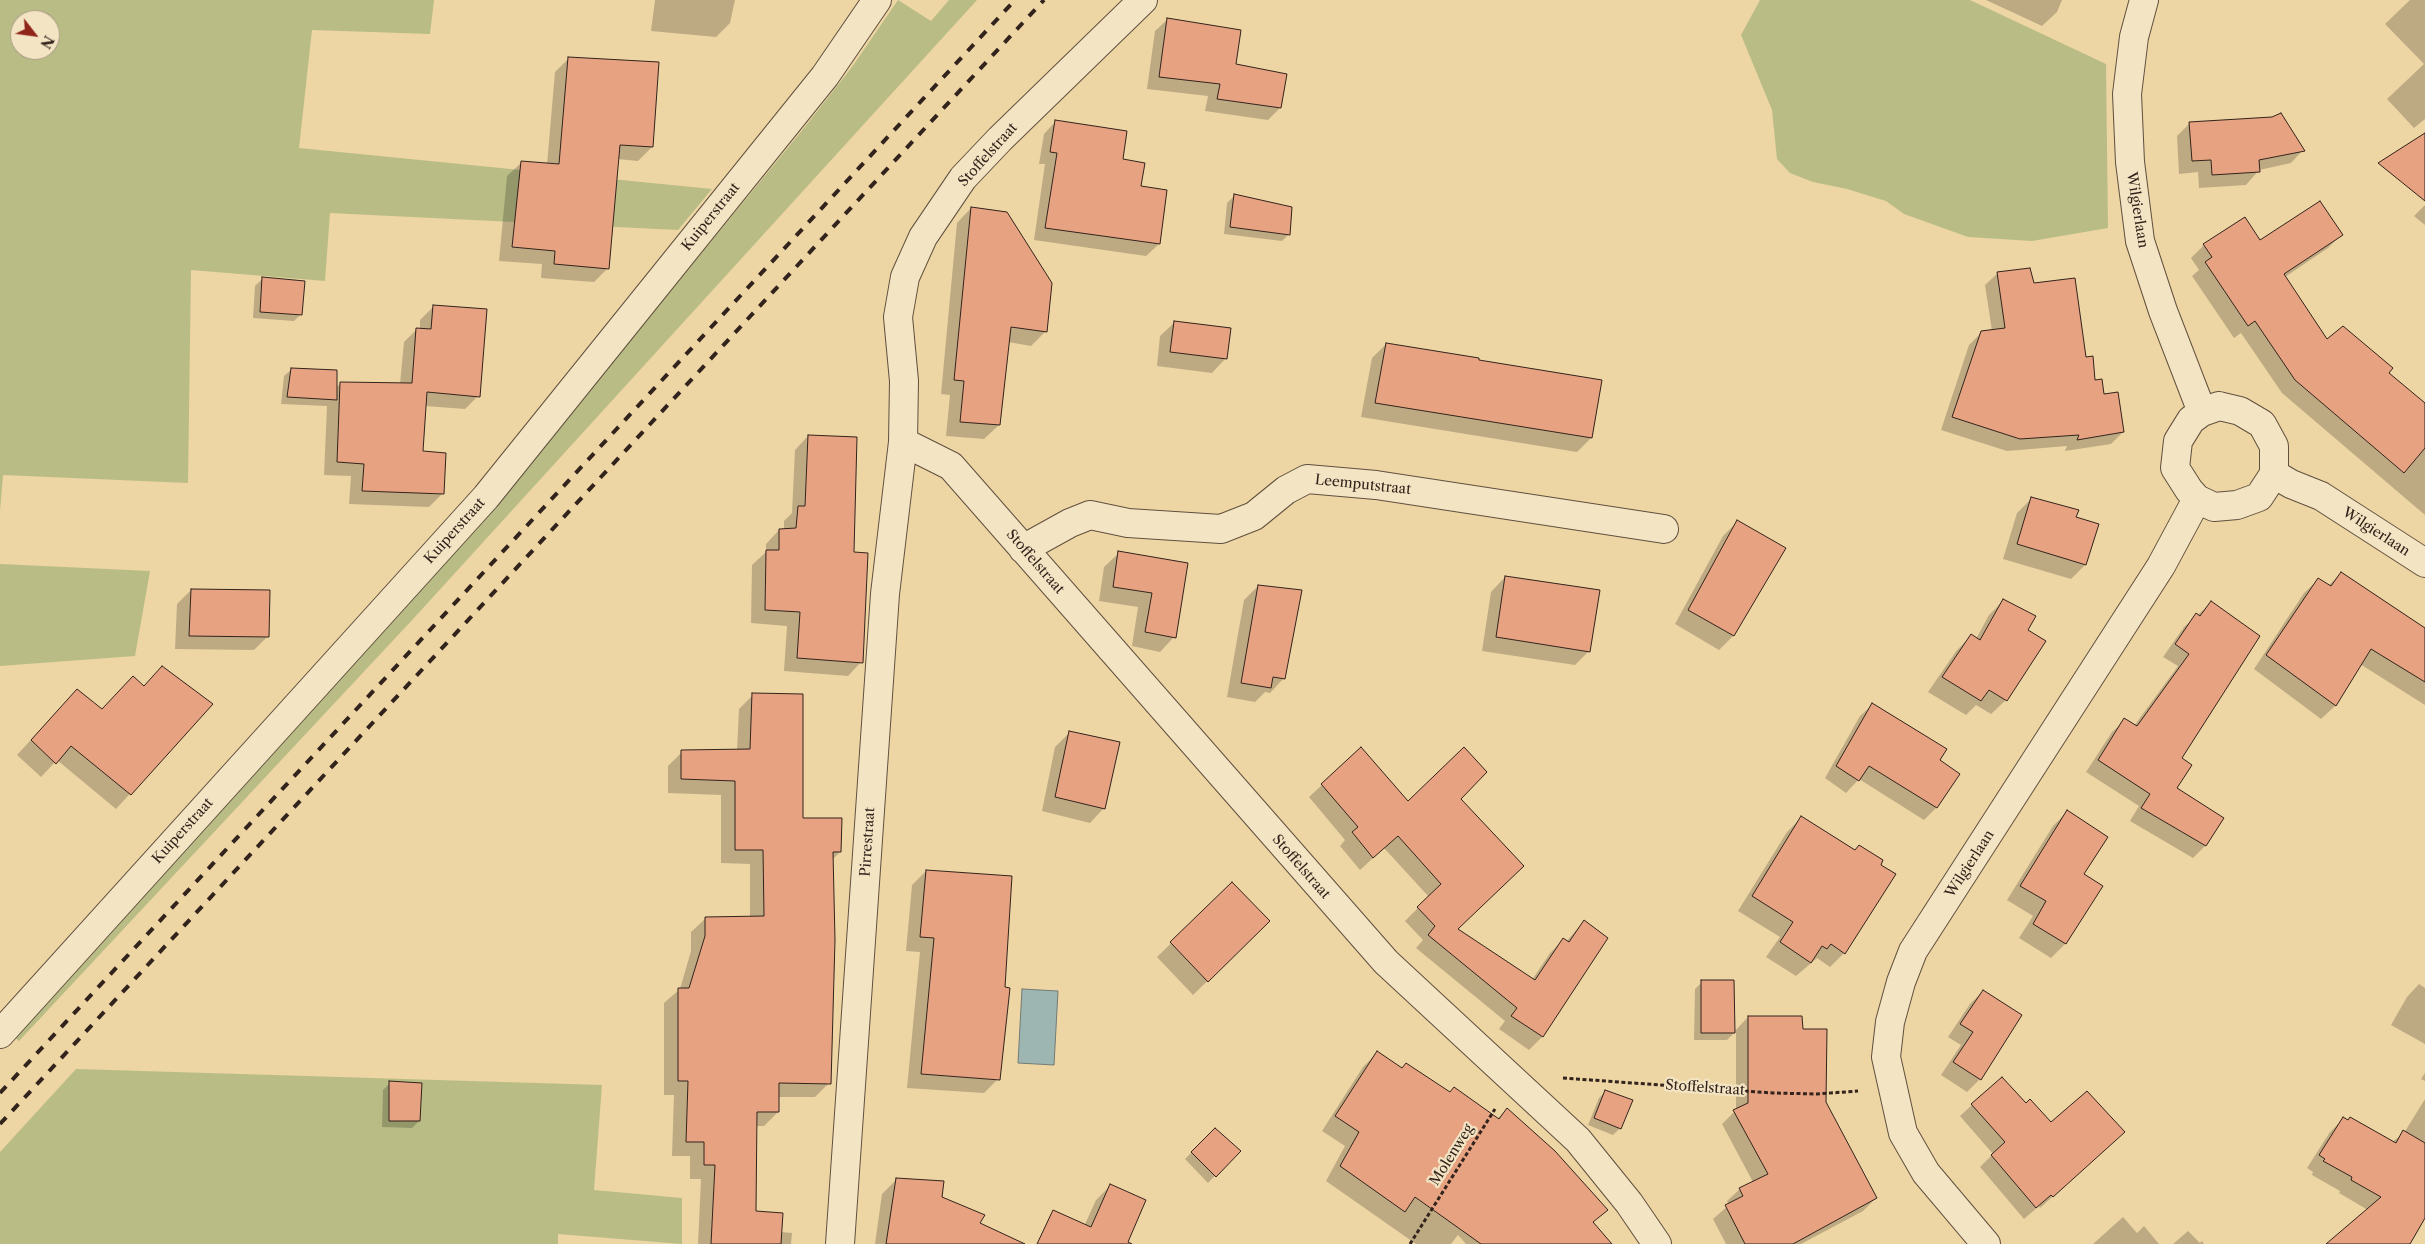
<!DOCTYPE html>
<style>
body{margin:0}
#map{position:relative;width:2425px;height:1244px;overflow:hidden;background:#edd5a4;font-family:"Libre Caslon Text",serif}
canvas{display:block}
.north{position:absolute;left:10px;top:10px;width:50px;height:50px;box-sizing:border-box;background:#f3e4c4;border:1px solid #a69781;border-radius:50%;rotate:120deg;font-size:14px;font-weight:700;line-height:20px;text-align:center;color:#32231c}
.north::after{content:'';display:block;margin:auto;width:18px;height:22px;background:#8f2418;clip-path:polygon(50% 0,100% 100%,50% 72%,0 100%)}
</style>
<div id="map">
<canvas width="2425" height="1244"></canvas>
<div class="north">N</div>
</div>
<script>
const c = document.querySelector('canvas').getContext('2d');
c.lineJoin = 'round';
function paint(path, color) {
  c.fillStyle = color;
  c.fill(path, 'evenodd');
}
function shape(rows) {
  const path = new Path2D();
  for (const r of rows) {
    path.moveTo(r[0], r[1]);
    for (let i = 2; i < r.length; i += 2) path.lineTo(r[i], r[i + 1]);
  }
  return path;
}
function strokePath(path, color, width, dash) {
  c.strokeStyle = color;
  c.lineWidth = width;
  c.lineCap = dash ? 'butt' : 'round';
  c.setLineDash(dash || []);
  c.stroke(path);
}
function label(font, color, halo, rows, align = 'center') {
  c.font = font + ' "Libre Caslon Text",serif';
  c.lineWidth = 4.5;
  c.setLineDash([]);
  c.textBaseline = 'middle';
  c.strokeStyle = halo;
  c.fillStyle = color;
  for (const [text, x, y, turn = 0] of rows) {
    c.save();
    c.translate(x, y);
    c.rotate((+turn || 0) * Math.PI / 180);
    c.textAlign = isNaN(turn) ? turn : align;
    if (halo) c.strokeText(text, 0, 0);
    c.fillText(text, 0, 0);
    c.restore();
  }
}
paint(shape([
 [0,0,434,0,430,34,312,30,299,148,712,189,678,230,330,213,325,281,191,270,188,483,3,475,0,511],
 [20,20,50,20,50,50,20,50],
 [898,0,931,21,949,0,977,0,414,618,19,1041,12,1035,519,476,804,128,852,67],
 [1760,0,1970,0,2106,64,2108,228,2032,241,1968,237,1904,214,1886,201,1847,189,1813,182,1790,173,1777,159,1772,110,1741,35],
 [0,564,150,571,135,656,0,666],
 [76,1069,602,1085,594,1190,682,1198,682,1244,558,1234,558,1244,0,1244,0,1152]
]), '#b9bd85');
const water = shape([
 [1022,989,1058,991,1054,1065,1018,1063,1022,989]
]);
paint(water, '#9db6b1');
strokePath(water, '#727b75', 1);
paint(shape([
 [655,0,735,0,730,23,716,37,651,31],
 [1986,0,2062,0,2057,12,2042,26],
 [2410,0,2425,0,2425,119,2414,128,2387,99,2424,64,2385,24],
 [1168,19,1235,65,1280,108,1268,120,1205,111,1208,96,1147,89,1155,31],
 [569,58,652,147,638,161,617,159,607,269,594,282,541,278,542,264,499,261,507,176,521,163,547,165,555,72],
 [1056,121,1121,160,1139,187,1159,244,1146,256,1034,240,1045,164,1039,164,1044,134],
 [2190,123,2303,150,2291,163,2259,170,2246,185,2199,188,2198,172,2179,174,2177,136],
 [1234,196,1289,234,1282,241,1224,234,1227,203],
 [2425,205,2425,225,2414,216],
 [971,208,1046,331,1031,346,1008,342,999,425,984,439,946,436,950,395,941,394,957,223],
 [2245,219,2259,242,2341,235,2328,248,2285,277,2327,341,2387,373,2425,405,2425,515,2282,393,2241,333,2234,338,2192,276,2199,270,2191,258,2204,245],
 [1998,273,2033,284,2103,395,2123,432,2111,444,2065,451,2067,446,2007,451,1941,430,1969,345,1981,333,1992,331,1985,285],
 [262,279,301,314,294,321,253,318,255,286],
 [434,306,478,396,465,409,425,406,422,452,442,494,429,507,349,504,351,476,324,475,327,406,281,404,284,376,292,369,336,388,341,383,400,384,404,342,417,329,420,329,420,320],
 [1175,322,1226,358,1212,373,1157,366,1160,336],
 [1386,344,1477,361,1591,438,1577,452,1361,417,1372,358],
 [808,436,853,554,861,662,848,676,784,671,787,626,751,623,752,565,766,552,766,544,779,530,784,530,784,521,792,513,795,450],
 [2031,499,2075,518,2085,565,2071,579,2003,559,2017,513],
 [1738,521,1784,548,1733,636,1719,650,1675,624,1723,536],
 [1119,553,1187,564,1174,637,1160,652,1132,646,1138,607,1099,601,1104,567],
 [2341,573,2425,628,2425,705,2360,664,2335,706,2321,719,2254,669,2304,593,2318,580,2328,586],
 [1505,577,1589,651,1575,665,1482,651,1491,592],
 [1258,586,1284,678,1270,693,1265,692,1255,702,1227,697,1244,600],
 [191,590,268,636,254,650,175,649,177,604],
 [2004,600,2026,630,2006,700,1991,714,1976,705,1966,715,1928,692,1957,650,1971,636,1976,639,1989,615],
 [2211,603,2176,789,2222,818,2205,846,2193,858,2130,821,2139,806,2086,772,2112,732,2125,720,2134,726,2178,666,2163,657,2184,627],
 [143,687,211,705,116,809,57,760,41,777,17,755,63,705,101,710],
 [753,695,802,819,840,852,832,860,829,1083,815,1097,778,1097,778,1112,764,1126,755,1126,754,1212,781,1232,792,1233,791,1244,698,1244,701,1179,690,1179,690,1156,672,1156,674,1095,664,1095,664,1003,680,989,691,951,691,932,706,918,750,917,750,864,721,863,721,795,668,793,668,766,682,752,737,751,739,709],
 [1872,705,1939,760,1959,774,1936,808,1924,820,1859,779,1846,793,1825,778,1860,716],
 [1070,732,1104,808,1090,823,1042,811,1055,747],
 [1322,785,1408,803,1459,799,1456,930,1532,980,1550,953,1563,940,1566,942,1584,921,1607,938,1542,1037,1529,1050,1499,1029,1505,1021,1416,948,1423,940,1405,921,1429,897,1384,848,1360,870,1340,846,1345,840,1309,797],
 [2067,812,2082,875,2101,887,2065,944,2051,958,2019,938,2033,916,2007,900,2053,826],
 [1801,818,1844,953,1830,967,1817,958,1796,976,1766,957,1780,937,1738,911,1787,832],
 [926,871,998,1079,984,1093,907,1088,920,952,906,951,912,885],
 [1232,884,1269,921,1193,995,1157,957],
 [1702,982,1734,1032,1748,1017,1802,1030,1825,1102,1876,1198,1863,1211,1801,1244,1726,1244,1713,1219,1729,1205,1727,1201,1740,1189,1753,1182,1722,1124,1736,1110,1736,1031,1727,1040,1694,1040,1695,989],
 [2419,984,2425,988,2425,1044,2391,1025,2407,997],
 [1983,991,2020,1016,1980,1079,1967,1092,1941,1075,1961,1045,1948,1037,1970,1004],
 [1377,1053,1402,1069,1497,1119,1507,1109,1606,1210,1592,1223,1610,1244,1466,1244,1458,1235,1451,1244,1416,1244,1326,1181,1345,1146,1322,1131,1363,1067],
 [2425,1073,2425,1081,2421,1079],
 [390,1083,419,1121,412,1128,382,1127,383,1090],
 [1606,1091,1620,1128,1613,1135,1588,1125,1599,1098],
 [2425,1099,2425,1216,2409,1244,2329,1244,2368,1210,2339,1193,2340,1191,2312,1175,2313,1172,2307,1168,2330,1132,2343,1119,2392,1142,2404,1133],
 [2026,1104,2051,1124,2111,1144,2040,1208,2039,1206,2024,1219,1980,1167,1993,1154,1960,1116,1972,1105],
 [1215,1129,1239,1151,1208,1183,1185,1159],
 [896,1180,941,1198,1006,1244,875,1244,882,1194],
 [1110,1186,1126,1244,1076,1244,1096,1200],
 [2123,1217,2137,1233,2144,1226,2159,1244,2093,1244],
 [2188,1231,2200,1243,2202,1241,2204,1244,2173,1244]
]), '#0003');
const building = shape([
 [1167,18,1241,30,1236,64,1287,74,1281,108,1217,99,1220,84,1159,77,1167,18],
 [568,57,659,62,653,147,620,145,609,269,554,264,555,251,512,247,521,161,559,164,568,57],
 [2281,113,2305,151,2259,160,2260,172,2212,175,2211,160,2192,161,2189,122,2272,117,2281,113],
 [1055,120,1127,131,1123,159,1145,163,1141,186,1167,190,1160,244,1045,228,1057,153,1050,152,1055,120],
 [2425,133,2425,201,2378,163,2425,133],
 [1234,194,1292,207,1290,235,1230,227,1234,194],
 [2320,201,2343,235,2284,274,2327,339,2343,326,2393,368,2389,373,2425,403,2425,448,2404,473,2295,380,2255,321,2248,326,2205,262,2212,257,2203,244,2245,217,2260,240,2320,201],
 [971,207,1007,212,1052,283,1047,332,1011,327,1000,425,960,422,964,381,954,380,971,207],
 [2030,268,2034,283,2075,278,2086,357,2093,356,2095,380,2102,379,2104,394,2118,392,2124,432,2077,440,2079,435,2020,439,1952,417,1981,331,2005,328,1997,272,2030,268],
 [262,277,305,281,302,315,260,312,262,277],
 [433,305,487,309,480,397,427,392,423,451,446,453,444,494,362,491,364,464,337,462,340,382,412,383,416,328,431,329,433,305],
 [1174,321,1231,328,1227,359,1170,352,1174,321],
 [1386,343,1479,358,1479,360,1602,380,1592,438,1375,403,1386,343],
 [291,368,337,370,337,400,287,397,291,368],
 [808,435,857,437,854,552,868,553,863,663,797,658,800,612,765,610,766,550,779,550,779,529,796,528,798,506,805,506,808,435],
 [2031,497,2079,510,2076,517,2099,524,2086,565,2017,544,2031,497],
 [1737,520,1786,548,1734,636,1688,610,1737,520],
 [1118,551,1188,563,1176,638,1145,632,1152,593,1113,587,1118,551],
 [2341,572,2425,628,2425,682,2371,649,2336,706,2266,655,2318,578,2331,586,2341,572],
 [1505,576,1600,590,1590,652,1496,637,1505,576],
 [1258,585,1302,590,1285,679,1273,677,1271,688,1241,683,1258,585],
 [191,589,270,590,269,637,189,636,191,589],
 [2003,599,2036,616,2028,630,2046,641,2007,701,1989,690,1981,701,1942,677,1971,634,1980,640,2003,599],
 [2211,601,2260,636,2182,758,2192,765,2177,788,2224,818,2206,846,2141,808,2150,794,2098,760,2124,718,2137,726,2189,654,2175,644,2196,613,2200,616,2211,601],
 [162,666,213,704,131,795,71,746,56,764,31,740,77,689,102,709,133,676,144,686,162,666],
 [752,693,803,694,803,818,842,818,841,852,833,852,835,940,831,1084,779,1083,779,1112,757,1112,756,1211,783,1213,781,1244,711,1244,715,1165,704,1165,704,1142,686,1142,688,1081,678,1081,678,988,689,988,705,936,705,917,764,916,763,850,735,850,735,781,681,779,681,750,750,749,752,693],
 [1872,703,1947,749,1940,760,1960,774,1937,808,1869,766,1859,781,1836,766,1872,703],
 [1069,731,1120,742,1105,809,1055,797,1069,731],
 [1361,747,1408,801,1464,747,1487,772,1461,799,1524,866,1458,929,1535,980,1563,938,1569,942,1584,920,1608,938,1543,1037,1511,1016,1517,1008,1428,935,1435,926,1417,907,1441,884,1398,836,1373,858,1352,832,1358,827,1321,784,1361,747],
 [2067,810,2108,837,2084,874,2103,886,2066,944,2033,924,2046,901,2020,886,2067,810],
 [1801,816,1855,850,1859,845,1883,860,1881,865,1896,874,1845,954,1831,944,1827,949,1822,946,1811,963,1780,942,1793,922,1752,896,1801,816],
 [926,870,1012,876,1005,987,1010,988,1000,1080,921,1074,934,938,920,937,926,870],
 [1232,882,1270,921,1208,982,1170,942,1232,882],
 [1701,980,1734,980,1735,1033,1701,1033,1701,980],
 [1983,990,2022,1015,1981,1080,1953,1062,1973,1032,1960,1024,1983,990],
 [1748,1016,1802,1016,1803,1029,1827,1029,1826,1102,1877,1198,1793,1244,1745,1244,1725,1205,1743,1196,1739,1188,1768,1174,1733,1110,1748,1103,1748,1016],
 [1377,1051,1402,1068,1406,1063,1450,1092,1454,1087,1499,1119,1507,1108,1555,1151,1608,1210,1593,1222,1612,1244,1481,1244,1415,1197,1405,1212,1340,1166,1359,1132,1335,1116,1377,1051],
 [2002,1077,2026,1103,2030,1099,2051,1122,2087,1091,2125,1132,2053,1197,2051,1195,2036,1208,1991,1155,2005,1142,1971,1104,2002,1077],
 [389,1081,422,1083,420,1121,389,1121,389,1081],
 [1605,1090,1633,1100,1621,1129,1594,1118,1605,1090],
 [2343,1117,2348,1120,2350,1117,2396,1143,2403,1130,2425,1143,2425,1218,2410,1244,2326,1244,2381,1197,2351,1180,2352,1177,2323,1161,2325,1159,2319,1155,2343,1117],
 [1215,1128,1241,1151,1216,1177,1191,1152,1215,1128],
 [896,1178,944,1181,942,1197,985,1215,980,1223,1025,1244,886,1244,896,1178],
 [1110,1184,1146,1200,1128,1242,1132,1244,1037,1244,1053,1210,1091,1227,1110,1184]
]);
paint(building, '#e6a281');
strokePath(building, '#32231c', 1);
const minor = shape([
 [2144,0,2134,37,2127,94,2130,162,2140,241,2163,311,2202,412],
 [2219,406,2240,411,2262,424,2274,446,2274,474,2259,497,2237,505,2214,507,2197,499,2189,490,2175,468,2178,441,2191,420,2202,412,2219,406],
 [903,442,951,466,1386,962,1578,1140,1629,1203,1657,1244],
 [2274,474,2291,484,2321,496,2425,563],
 [1023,549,1070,523,1090,515,1128,523,1221,529,1254,516,1286,490,1307,479,1376,485,1664,529],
 [0,1034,486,497,825,76,877,0],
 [840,1244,885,594,903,442,904,381,898,317,905,277,923,237,963,178,1000,139,1143,0],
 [1986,1244,1926,1173,1903,1133,1886,1057,1890,1022,1901,982,1913,951,2161,566,2197,499]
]);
strokePath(minor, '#61503e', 30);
strokePath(shape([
 [1563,1078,1773,1093,1817,1094,1858,1091],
 [1410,1244,1495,1109]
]), '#32231c', 3, [4, 2.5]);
strokePath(minor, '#f3e4c4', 28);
strokePath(shape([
 [0,1093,1015,0],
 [0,1124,1044,0]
]), '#32231c', 4, [9, 9]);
label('14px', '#32231c', '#f3e4c4', [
 ["Stoffelstraat",988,155,-48],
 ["Wilgierlaan",2137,210,81],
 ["Kuiperstraat",711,217,-51],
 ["Leemputstraat",1363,485,6],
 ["Kuiperstraat",455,531,-48],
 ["Wilgierlaan",2376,532,33],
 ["Stoffelstraat",1035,562,49],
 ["Kuiperstraat",183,831,-48],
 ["Pirrestraat",868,842,-86],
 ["Wilgierlaan",1970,864,-57],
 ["Stoffelstraat",1301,867,49],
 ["Stoffelstraat",1705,1088,4],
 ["Molenweg",1452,1155,-58]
]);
</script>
